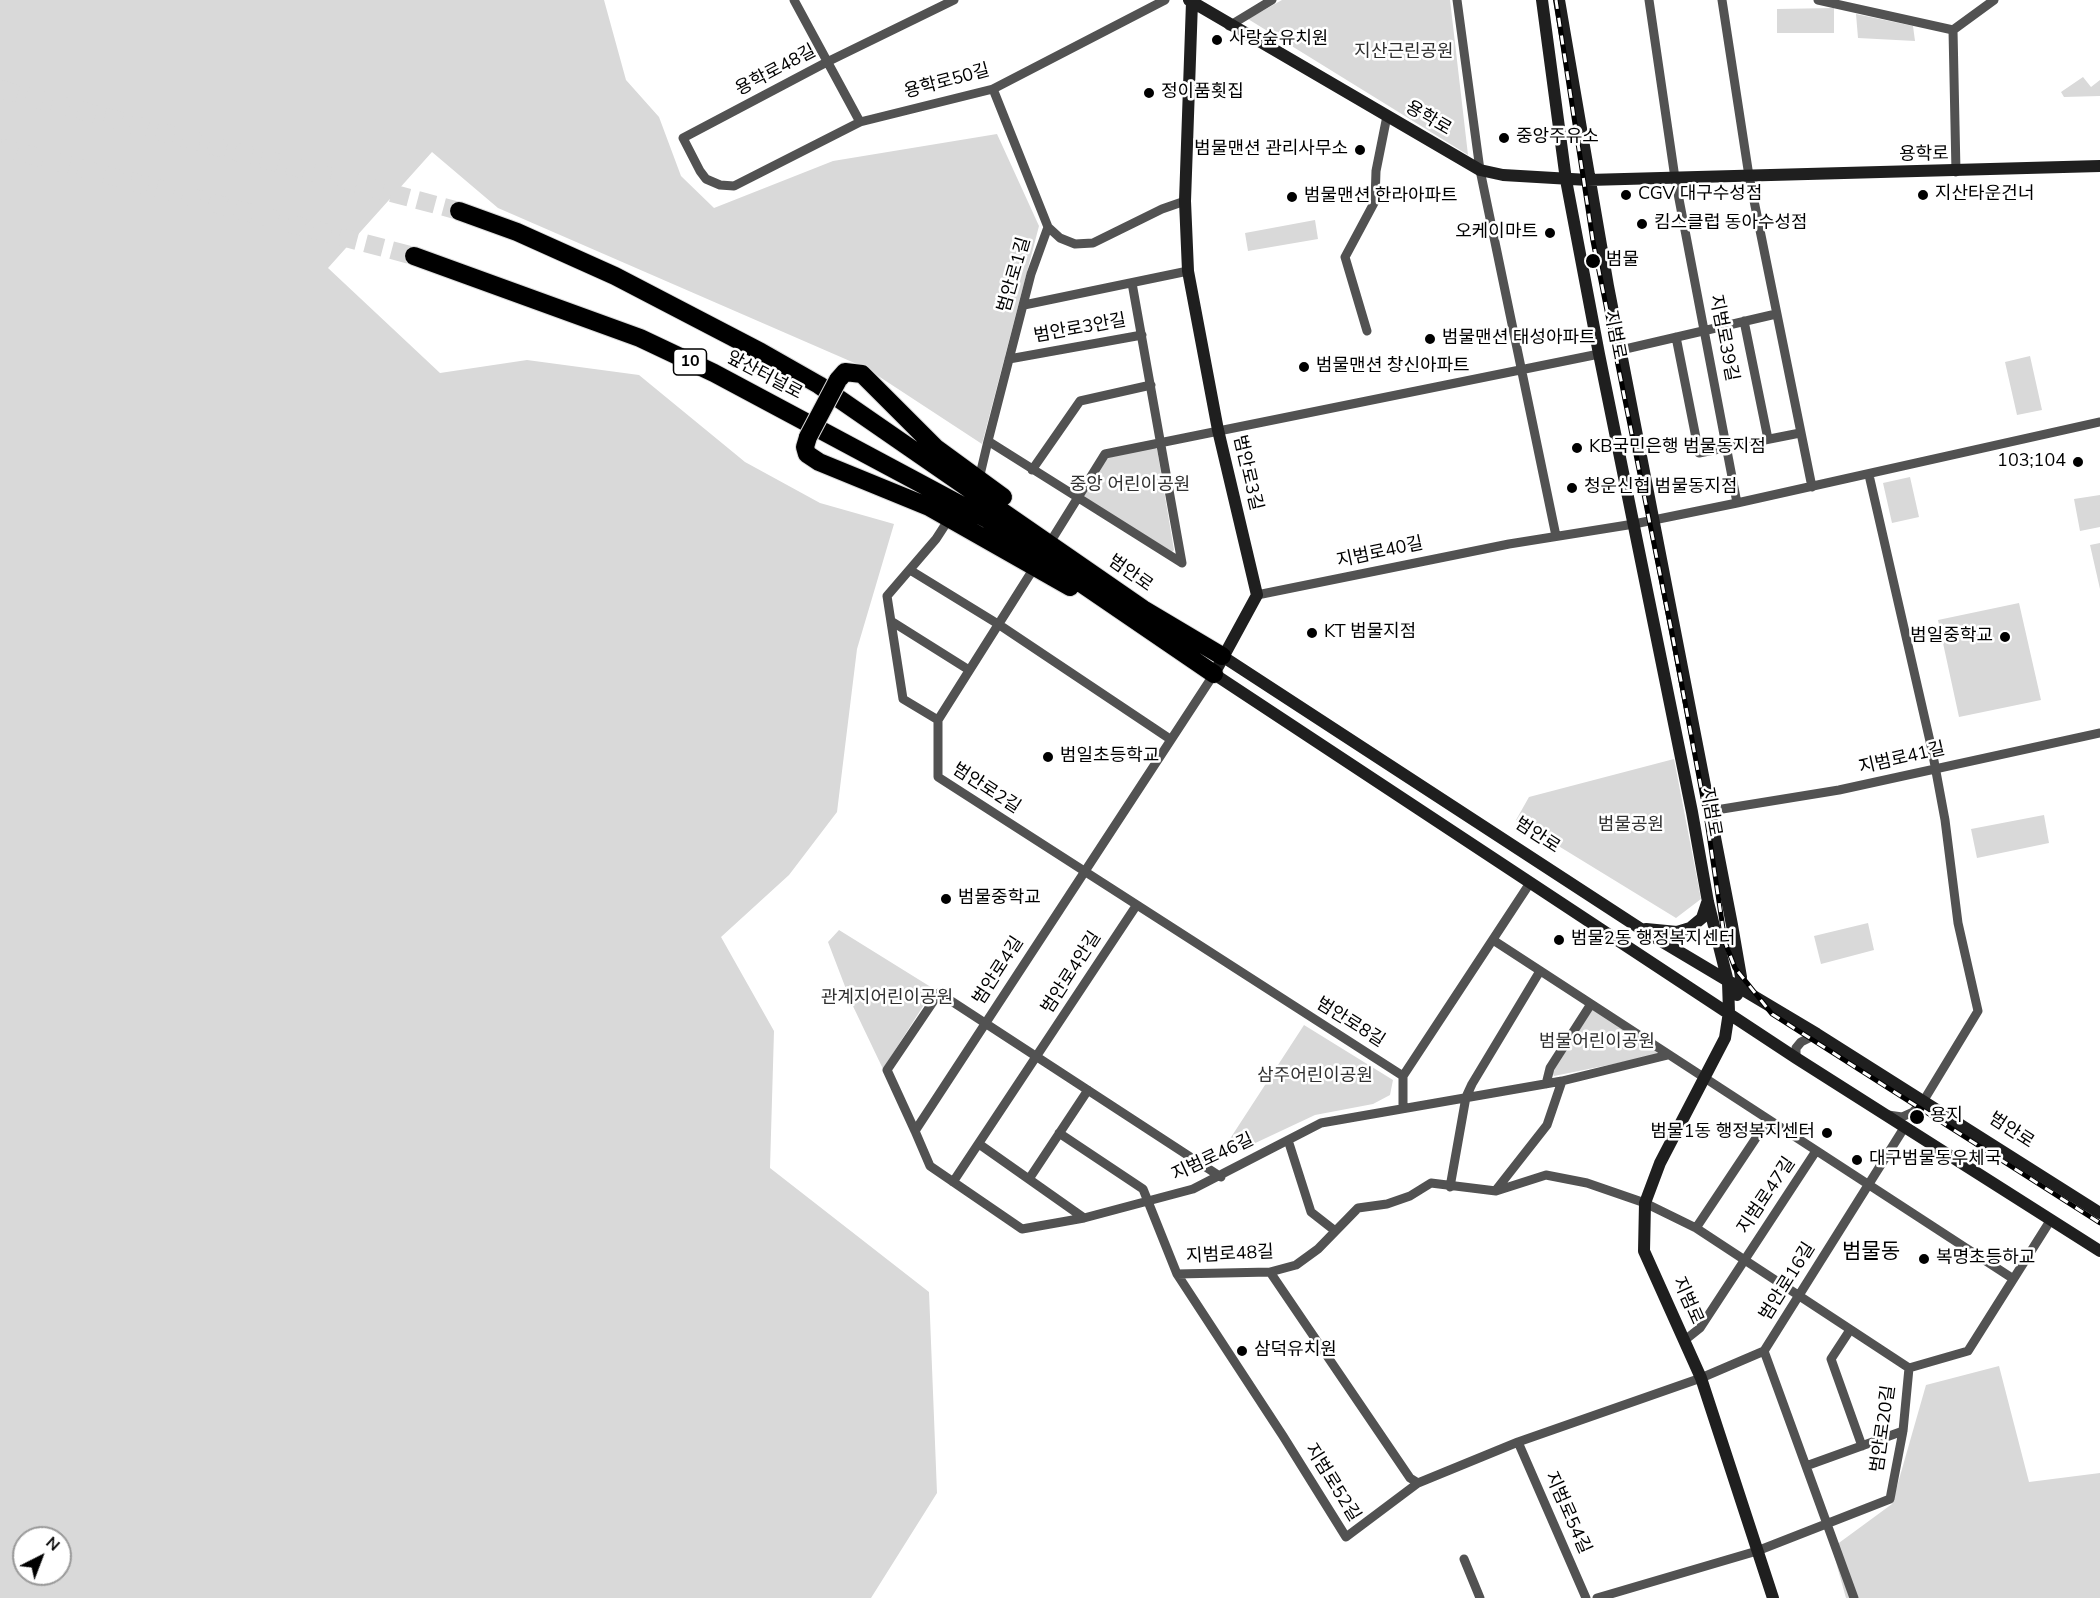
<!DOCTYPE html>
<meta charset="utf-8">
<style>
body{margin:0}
#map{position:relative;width:2100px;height:1598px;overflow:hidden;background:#fff;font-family:"Nunito Sans",sans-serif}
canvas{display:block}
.north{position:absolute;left:12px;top:1526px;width:60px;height:60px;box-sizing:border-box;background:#fff;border:2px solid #999;border-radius:50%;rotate:42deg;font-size:16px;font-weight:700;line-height:24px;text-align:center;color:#000}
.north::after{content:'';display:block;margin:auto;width:21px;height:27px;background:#000;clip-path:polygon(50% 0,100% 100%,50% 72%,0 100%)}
</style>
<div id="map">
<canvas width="2100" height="1598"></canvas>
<div class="north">N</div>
</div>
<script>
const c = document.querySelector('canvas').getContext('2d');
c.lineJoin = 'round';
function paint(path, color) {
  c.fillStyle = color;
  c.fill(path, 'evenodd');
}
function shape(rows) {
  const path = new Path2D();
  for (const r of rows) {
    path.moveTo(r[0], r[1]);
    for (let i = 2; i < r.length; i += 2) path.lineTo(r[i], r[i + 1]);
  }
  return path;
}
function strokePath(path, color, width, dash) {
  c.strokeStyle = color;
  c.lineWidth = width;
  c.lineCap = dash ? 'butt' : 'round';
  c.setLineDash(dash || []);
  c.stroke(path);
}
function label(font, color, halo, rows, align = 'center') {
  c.font = font + ' "Nunito Sans","Noto Sans KR",sans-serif';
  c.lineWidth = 5;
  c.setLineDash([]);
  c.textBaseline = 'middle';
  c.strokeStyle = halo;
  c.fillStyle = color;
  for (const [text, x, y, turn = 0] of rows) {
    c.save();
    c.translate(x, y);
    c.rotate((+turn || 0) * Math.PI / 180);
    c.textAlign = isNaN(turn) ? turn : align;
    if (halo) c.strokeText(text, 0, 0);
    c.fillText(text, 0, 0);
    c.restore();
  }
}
paint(shape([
 [0,0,604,0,626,80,659,117,681,176,714,208,833,161,997,134,1039,226,982,444,866,368,498,208,432,152,328,268,440,373,527,360,639,375,745,462,820,503,894,524,857,649,837,812,789,875,721,937,774,1031,770,1168,929,1292,937,1493,871,1598,0,1598],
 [24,1538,60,1538,60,1574,24,1574],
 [1282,0,1450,0,1468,155,1248,19],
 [1834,8,1834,33,1777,33,1777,9],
 [1856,14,1913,26,1915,41,1858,38],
 [2083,77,2091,87,2100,80,2100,96,2064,97,2061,92],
 [1315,220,1318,239,1248,251,1245,233],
 [2030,356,2042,410,2017,415,2005,362],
 [1155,448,1157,449,1174,550,1172,552,1084,498,1084,493,1108,457],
 [1910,477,1919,517,1892,523,1883,483],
 [2100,495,2100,527,2080,531,2074,499],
 [2100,543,2100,589,2090,545],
 [2019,603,2041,700,1959,717,1938,620],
 [1674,759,1701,899,1676,918,1516,820,1529,797],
 [2044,815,2049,843,1977,858,1971,829],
 [1868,923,1874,950,1821,964,1814,936],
 [839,930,934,989,883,1069,851,1002,828,942],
 [1591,1008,1663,1054,1554,1076,1551,1071],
 [1304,1025,1393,1080,1390,1095,1373,1104,1315,1115,1234,1153,1224,1148],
 [1999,1366,2029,1482,2100,1473,2100,1598,1846,1598,1832,1548,1892,1504,1926,1385]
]), '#d9d9d9');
strokePath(shape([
 [0,89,459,211],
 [0,147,414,256]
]), '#d9d9d9', 18, [18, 9]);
const highway = shape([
 [459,211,517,232,615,276,761,352,819,385,1143,609,1222,656],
 [414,256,640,338,714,373,987,519,1214,674],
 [838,380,845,372,862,374,936,448,1003,497],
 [808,437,805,447,807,454,819,462,929,507,1070,587]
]);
strokePath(highway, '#dbdbdb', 20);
strokePath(shape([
 [794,0,860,122],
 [954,0,827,62,683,138,700,171,706,179,720,185,734,186,860,122,993,89,1165,0],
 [1457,0,1480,170,1556,536],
 [1649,0,1675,178,1737,503],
 [1722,0,1749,176,1812,487],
 [1818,0,1953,30,1994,0],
 [1229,26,1272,0],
 [1953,30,1956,172],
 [1048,227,1060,238,1075,244,1093,243,1162,209,1185,201],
 [1132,283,1182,563],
 [1024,305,1188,271],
 [1744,321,1768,439],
 [1367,331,1345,257,1375,201,1376,171,1387,116],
 [1676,337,1699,453,1800,433],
 [1621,350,1776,314],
 [1009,359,1142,335],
 [988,441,1031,274,1048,227,993,89],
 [1032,470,1080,401,1151,385],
 [1869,475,1932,750,1945,820,1958,923,1978,1011,1924,1100,1913,1112,1902,1117,1888,1115],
 [979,479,988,441,1182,563],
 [1054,536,1105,454,1599,354],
 [1034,568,938,720,938,777,1403,1076],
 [910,570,998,624,1170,739],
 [1257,595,1509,544,1634,524,1737,503,2100,422],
 [891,621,969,670],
 [1214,674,915,1131,930,1166,1022,1229,1084,1218,1193,1189,1321,1123,1562,1081,1668,1055],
 [938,720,903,699,887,596,936,539,949,519],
 [1710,811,1839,790,2100,733],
 [1493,940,2012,1278],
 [1796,1058,1796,1048,1801,1042,1817,1034],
 [1403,1076,1530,883],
 [1546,1084,1550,1068,1591,1004],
 [1403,1108,1403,1076],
 [915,1131,887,1070,939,993,1221,1177],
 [1059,1133,1143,1189,1177,1274,1283,1436,1346,1537,1418,1483,1518,1442,1701,1378,1764,1351],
 [1288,1140,1311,1212,1334,1230],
 [979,1144,1084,1218],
 [1029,1179,1088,1090],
 [953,1182,1136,906],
 [1450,1187,1466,1097,1472,1084,1540,971],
 [1496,1190,1547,1125,1562,1081],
 [1696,1228,1768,1120],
 [1270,1272,1410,1478,1418,1483],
 [1177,1274,1270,1272,1296,1265,1318,1249,1358,1208,1387,1204,1410,1196,1431,1183,1496,1191,1546,1175,1587,1183,1645,1203,1696,1228,1909,1368],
 [1850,1330,1831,1359,1862,1446],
 [1685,1340,1700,1328,1816,1151],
 [1909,1368,1968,1351,2050,1221],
 [1518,1442,1586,1598],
 [1806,1466,1903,1431],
 [1464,1559,1480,1598],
 [1597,1598,1757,1551,1890,1499,1903,1431,1909,1368],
 [1854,1598,1764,1351,1904,1128]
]), '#525252', 9);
strokePath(shape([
 [1189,0,1480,170,1503,175,1588,180,2100,166],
 [1542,0,1566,180,1599,354,1692,812,1708,902,1728,982,1729,1012,1725,1038,1660,1163,1645,1203,1644,1251,1701,1378,1773,1598],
 [1559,0,1608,286,1732,925,1741,977,1737,995],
 [1192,2,1185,201,1188,271,1218,430,1257,595,1214,674,1796,1058,2100,1251],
 [1222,656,1641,929,1817,1034,2100,1213],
 [1646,929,1677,932,1690,928,1702,918,1707,903]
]), '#1f1f1f', 12);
strokePath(highway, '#000', 18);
const rail = shape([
 [1556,0,1593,241,1673,638,1706,814,1725,942,1735,968,1772,1014,2100,1223]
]);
strokePath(rail, '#000', 5);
strokePath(rail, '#fff', 3, [9]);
const highwayBridge = shape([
 [808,437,838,380]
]);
strokePath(highwayBridge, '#dbdbdb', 20, []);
strokePath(highwayBridge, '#000', 18);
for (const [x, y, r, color] of [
 [1217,40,6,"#000"],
 [1149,93,6,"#000"],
 [1504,138,6,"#000"],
 [1360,150,6,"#000"],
 [1626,195,6,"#000"],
 [1923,195,6,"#000"],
 [1292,197,6,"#000"],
 [1642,224,6,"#000"],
 [1550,233,6,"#000"],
 [1593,261,8,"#000"],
 [1430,339,6,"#000"],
 [1304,367,6,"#000"],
 [1577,448,6,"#000"],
 [2078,462,6,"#000"],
 [1572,488,6,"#000"],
 [1312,633,6,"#000"],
 [2005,637,6,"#000"],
 [1048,757,6,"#000"],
 [946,899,6,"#000"],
 [1559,940,6,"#000"],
 [1917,1117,8,"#000"],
 [1827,1133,6,"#000"],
 [1857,1160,6,"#000"],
 [1924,1259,6,"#000"],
 [1242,1351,6,"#000"]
]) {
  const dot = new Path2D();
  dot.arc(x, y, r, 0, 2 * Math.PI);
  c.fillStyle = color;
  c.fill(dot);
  strokePath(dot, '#fff', 2);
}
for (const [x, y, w] of [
 [690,362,33]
]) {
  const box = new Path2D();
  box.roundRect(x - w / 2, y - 13, w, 26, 4.5);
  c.fillStyle = '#fff';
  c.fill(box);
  strokePath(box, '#000', 1.5);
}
label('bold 16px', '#000', null, [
 ["10",690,362]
]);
label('18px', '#000', '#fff', [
 ["사랑숲유치원",1229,40],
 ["정이품횟집",1161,93],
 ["중앙주유소",1516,138],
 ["범물맨션 관리사무소",1348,150,"right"],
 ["CGV 대구수성점",1638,195],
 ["지산타운건너",1935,195],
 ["범물맨션 한라아파트",1304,197],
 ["킴스클럽 동아수성점",1654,224],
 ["오케이마트",1538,233,"right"],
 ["범물",1606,261],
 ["범물맨션 태성아파트",1442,339],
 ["범물맨션 창신아파트",1316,367],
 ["KB국민은행 범물동지점",1589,448],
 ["103;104",2066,462,"right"],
 ["청운신협 범물동지점",1584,488],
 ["KT 범물지점",1324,633],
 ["범일중학교",1993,637,"right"],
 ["범일초등학교",1060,757],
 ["범물중학교",958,899],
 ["범물2동 행정복지센터",1571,940],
 ["용지",1930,1117],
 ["범물1동 행정복지센터",1815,1133,"right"],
 ["대구범물동우체국",1869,1160],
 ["복명초등하교",1936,1259],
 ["삼덕유치원",1254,1351]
], 'left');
label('18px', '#303030', '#fff', [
 ["지산근린공원",1404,53],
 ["중앙 어린이공원",1130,486],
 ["범물공원",1631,826],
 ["관계지어린이공원",887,999],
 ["범물어린이공원",1597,1043],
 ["삼주어린이공원",1315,1077]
]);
label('18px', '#000', '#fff', [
 ["용학로48길",776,71,-28],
 ["용학로50길",947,82,-15],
 ["용학로",1428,119,30],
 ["용학로",1924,155,-1],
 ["범안로1길",1015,275,-74],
 ["범안로3안길",1080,329,-10],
 ["지범로",1614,335,79],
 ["지범로39길",1723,338,79],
 ["앞산터널로",764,376,28],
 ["범안로3길",1247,473,77],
 ["지범로40길",1380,553,-12],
 ["범안로",1130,574,35],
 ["지범로41길",1902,759,-13],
 ["범안로2길",986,789,33],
 ["지범로",1710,812,80],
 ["범안로",1537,836,33],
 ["범안로4길",999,971,-57],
 ["범안로4안길",1072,973,-57],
 ["범안로8길",1350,1023,32],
 ["범안로",2011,1131,33],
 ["지범로46길",1213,1158,-25],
 ["지범로47길",1767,1196,-56],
 ["지범로48길",1230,1255,-3],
 ["범안로16길",1788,1282,-58],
 ["지범로",1687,1301,66],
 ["범안로20길",1884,1429,-82],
 ["지범로52길",1332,1483,58],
 ["지범로54길",1567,1513,66]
]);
label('21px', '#000', '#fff', [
 ["범물동",1871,1253]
]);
</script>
